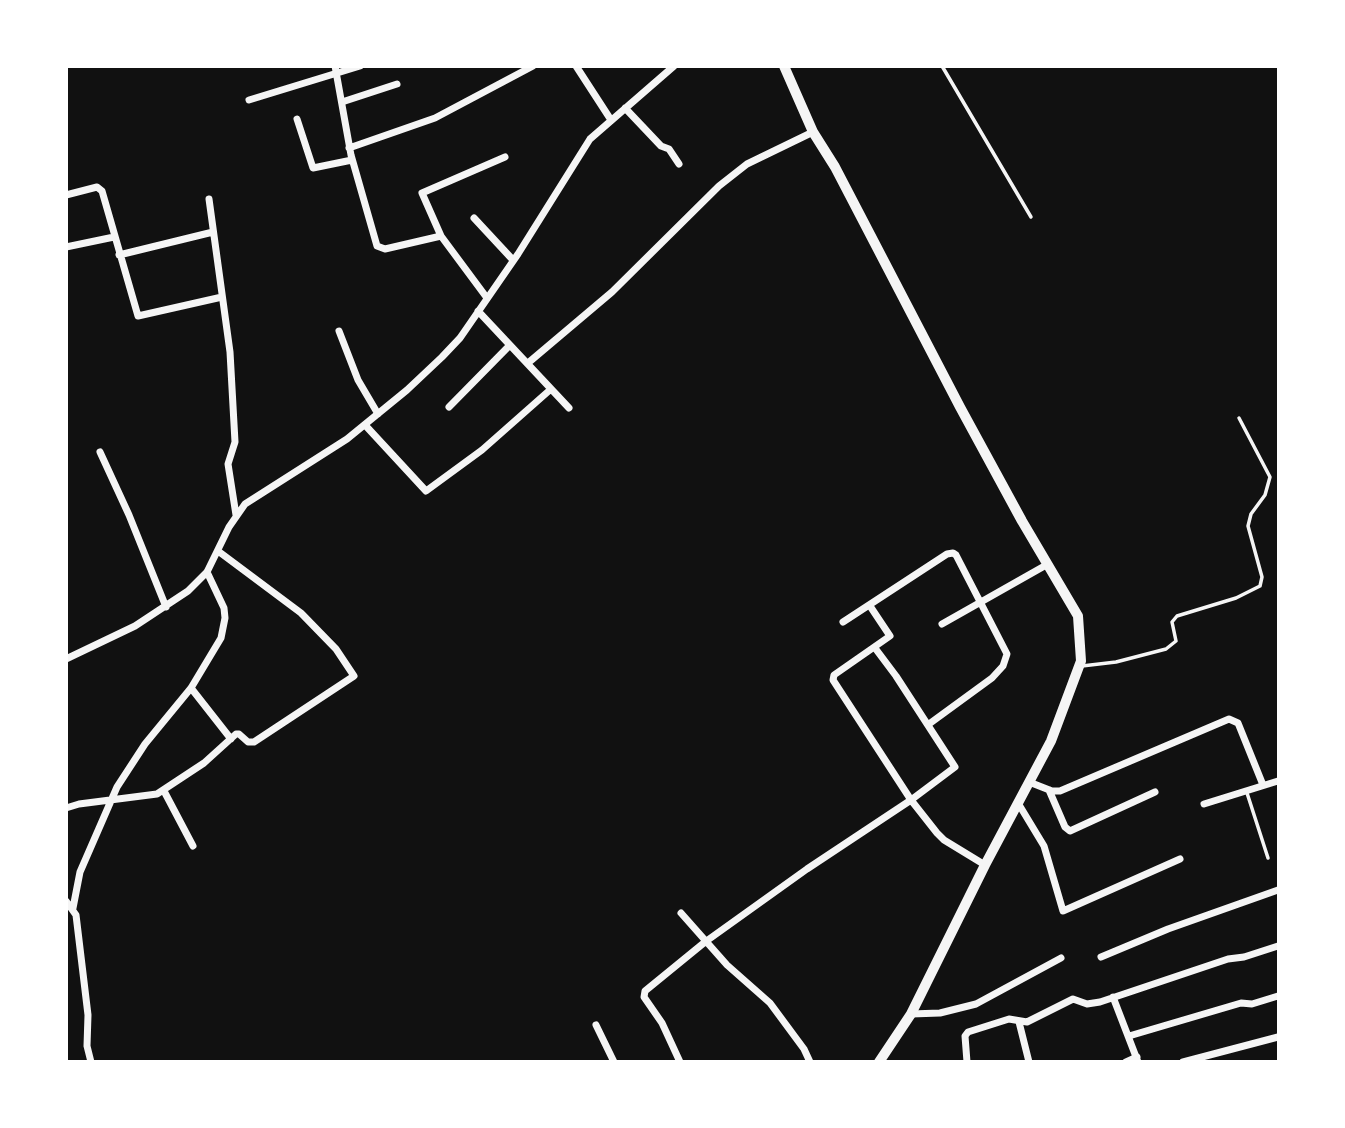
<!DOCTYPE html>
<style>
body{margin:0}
#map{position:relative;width:1345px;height:1128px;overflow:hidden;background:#111;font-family:"Space Grotesk",sans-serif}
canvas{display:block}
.frame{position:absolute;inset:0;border:68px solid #fff;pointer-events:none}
</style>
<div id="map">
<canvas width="1345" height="1128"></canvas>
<div class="frame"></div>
</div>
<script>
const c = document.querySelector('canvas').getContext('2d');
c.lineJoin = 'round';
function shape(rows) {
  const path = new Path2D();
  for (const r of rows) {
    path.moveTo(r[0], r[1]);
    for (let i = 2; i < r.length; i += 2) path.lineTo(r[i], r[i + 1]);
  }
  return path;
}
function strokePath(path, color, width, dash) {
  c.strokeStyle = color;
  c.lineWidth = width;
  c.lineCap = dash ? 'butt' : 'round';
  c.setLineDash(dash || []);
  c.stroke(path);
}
strokePath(shape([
 [942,66,1031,217],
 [1082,666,1116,662,1166,649,1176,641,1172,622,1177,616,1236,598,1260,586,1262,577,1248,526,1251,514,1265,495,1270,477,1239,418],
 [1247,793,1268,858]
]), '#f5f5f5', 3.5);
strokePath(shape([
 [335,66,351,155,377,246,385,249,441,236,487,298],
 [576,66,611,120],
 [249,100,360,66],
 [342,102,397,84],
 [625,108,661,146,669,149,679,164],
 [297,119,313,168,352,160],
 [349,148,435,118,533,66],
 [66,195,97,187,102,191,138,316,222,297],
 [209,199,230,352,235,442,228,464,236,515],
 [474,218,513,260],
 [441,236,422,193,505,157],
 [66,247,114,237],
 [119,255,213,232],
 [478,311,569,408],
 [339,331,358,380,378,414],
 [528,363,612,292,719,186,747,164,813,132],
 [449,407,510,345],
 [365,425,426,491,482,450,551,389],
 [100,452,129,515,166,607],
 [870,606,890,636,834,675,833,680,911,800,937,833,944,840,985,865],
 [843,622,947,554,953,553,956,555,1007,654,1003,666,992,678,929,724],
 [942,624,1048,564],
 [66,659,135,626,188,591,207,572,229,527,245,504,347,439,407,390,442,357,460,338,518,254,590,139,674,66],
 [191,688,231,739],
 [1029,782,1052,791,1060,791,1229,719,1238,723,1263,785],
 [1049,790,1065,827,1070,831,1155,792],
 [164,791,193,846],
 [1018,803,1044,846,1063,911,1180,859],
 [1204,804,1278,781],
 [66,808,79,804,157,794,204,763,236,734,239,734,248,742,254,742,354,676,336,649,301,613,218,551],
 [66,901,76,915,88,1015,87,1046,91,1062],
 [73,908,80,872,117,787,145,744,191,688,221,638,225,618,224,608,207,572],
 [681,913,727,965,770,1003,804,1049,810,1062],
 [1101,957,1168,929,1278,890],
 [1113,997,1138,1062],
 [911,1014,940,1013,976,1004,1061,958],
 [1019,1022,1029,1062],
 [596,1025,614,1062],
 [1129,1036,1241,1003,1252,1004,1278,996],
 [680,1062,662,1023,644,997,645,991,705,942,807,869,911,800,955,767,896,676,875,648],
 [967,1062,965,1036,968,1032,1009,1019,1027,1022,1073,999,1087,1004,1100,1002,1228,959,1244,957,1278,946],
 [1126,1062,1137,1057],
 [1183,1062,1278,1037]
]), '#f5f5f5', 7);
strokePath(shape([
 [784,66,813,132,835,167,960,407,1022,521,1078,616,1081,661,1051,741,985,865,911,1014,879,1062]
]), '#f5f5f5', 10);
</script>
